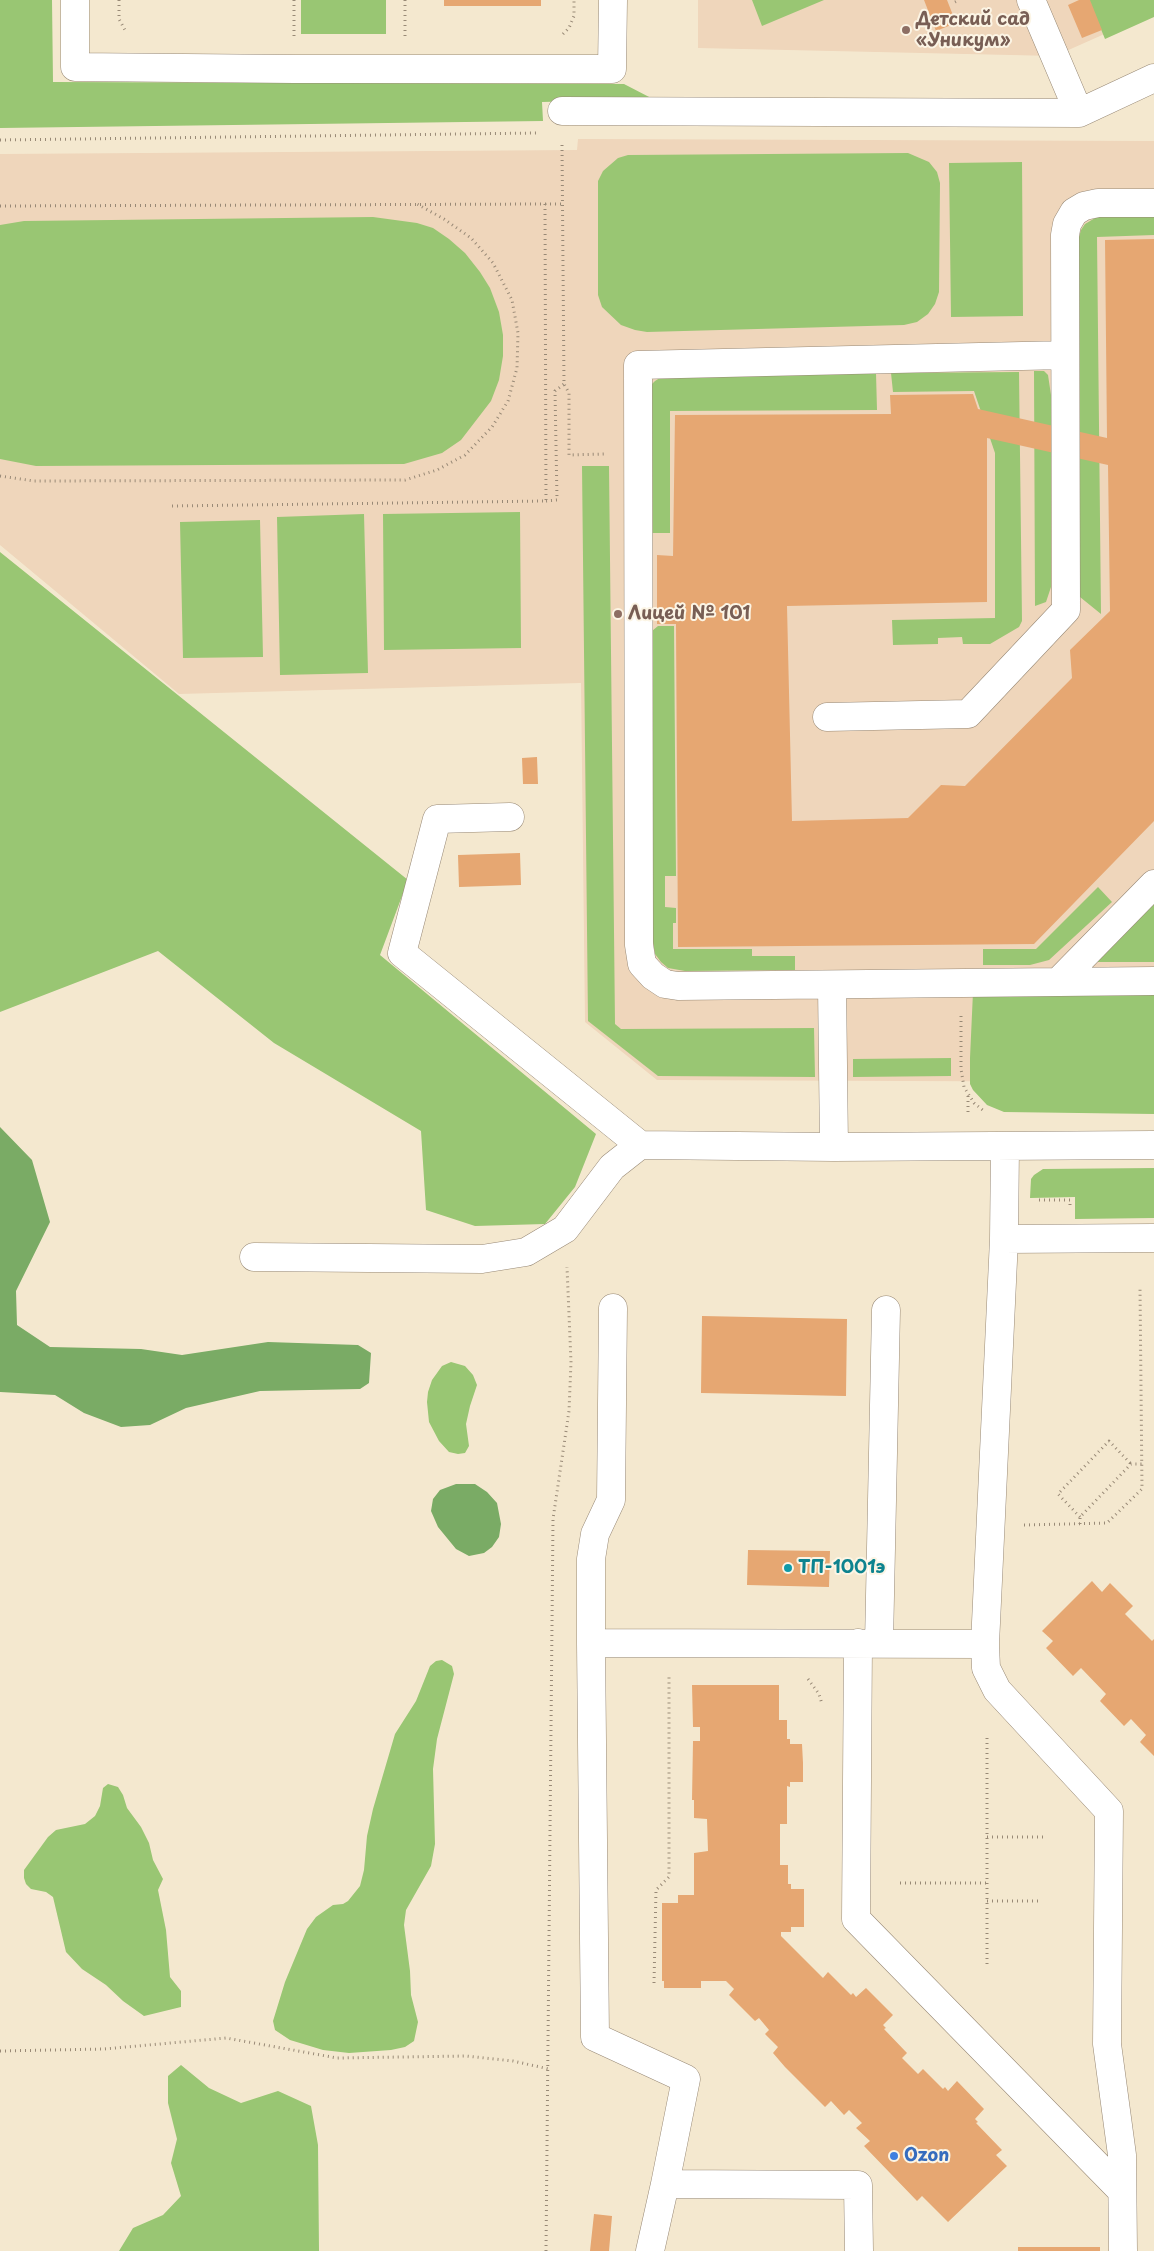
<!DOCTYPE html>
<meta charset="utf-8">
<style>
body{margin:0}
canvas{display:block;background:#f4e8cf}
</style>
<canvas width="1154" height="2251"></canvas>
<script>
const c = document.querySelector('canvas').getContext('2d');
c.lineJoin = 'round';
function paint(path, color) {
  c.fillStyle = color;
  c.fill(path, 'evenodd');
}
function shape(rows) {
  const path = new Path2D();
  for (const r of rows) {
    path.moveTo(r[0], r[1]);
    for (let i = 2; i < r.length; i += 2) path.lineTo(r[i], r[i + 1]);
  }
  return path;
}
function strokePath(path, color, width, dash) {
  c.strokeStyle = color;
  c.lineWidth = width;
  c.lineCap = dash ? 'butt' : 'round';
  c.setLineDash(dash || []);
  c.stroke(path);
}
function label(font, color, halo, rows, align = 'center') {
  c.font = font + ' "Playpen Sans",sans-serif';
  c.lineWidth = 4;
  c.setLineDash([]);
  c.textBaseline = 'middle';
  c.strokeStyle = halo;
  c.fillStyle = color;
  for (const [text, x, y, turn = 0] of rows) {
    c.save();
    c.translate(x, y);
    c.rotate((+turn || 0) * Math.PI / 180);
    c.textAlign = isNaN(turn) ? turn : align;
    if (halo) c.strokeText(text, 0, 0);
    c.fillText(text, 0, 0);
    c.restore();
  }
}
paint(shape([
 [698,0,1154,0,1154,12,1055,56,698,48],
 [578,139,1154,141,1154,1082,657,1080,585,1022,581,683,179,694,0,545,0,154,577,150]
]), '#efd6bb');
paint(shape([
 [0,0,52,0,53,82,624,84,653,99,542,102,543,121,0,128],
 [301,0,386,0,386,34,301,34],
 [752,0,824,0,762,26],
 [1089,0,1154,0,1154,17,1105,39],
 [908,153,929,162,937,172,940,183,939,292,935,304,928,314,917,322,904,325,647,332,635,330,621,325,602,307,598,295,598,181,603,171,618,158,628,155],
 [1022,162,1023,316,951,317,949,163],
 [1154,214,1154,235,1097,237,1101,614,1080,597,1078,241,1081,230,1085,224,1100,215],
 [373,217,417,223,433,228,449,239,465,253,480,272,490,288,499,312,503,335,503,356,499,380,491,401,461,440,442,453,404,464,36,466,0,459,0,225,24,221],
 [1034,371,1044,371,1048,375,1051,395,1051,587,1046,602,1035,606],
 [1019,372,1022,621,1019,627,990,644,963,644,962,637,938,638,938,644,893,645,892,620,995,618,995,453,974,391,893,392,891,373],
 [876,373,877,410,670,411,670,533,649,533,651,385,655,381,663,376],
 [582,466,609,466,615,1024,621,1029,814,1028,815,1077,658,1076,588,1021],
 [520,512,521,648,384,650,383,514],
 [364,514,368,673,280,675,277,517],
 [260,520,263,657,183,658,180,522],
 [0,552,408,880,380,955,596,1134,575,1187,545,1224,475,1226,426,1210,421,1131,274,1043,158,951,0,1012],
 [658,626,674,626,676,876,665,876,665,907,676,908,676,923,673,923,673,949,752,949,752,956,795,956,795,970,685,971,668,968,661,962,655,954,653,942,652,631],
 [1098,887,1112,902,1049,960,1030,965,983,965,983,949,1036,949],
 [1154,902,1154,962,1095,962],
 [1154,987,1154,1114,1004,1112,987,1105,973,1090,970,1084,970,1058,973,992],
 [951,1058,951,1076,853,1077,853,1059],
 [1154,1168,1154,1218,1075,1219,1075,1197,1030,1198,1031,1179,1034,1175,1043,1169],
 [451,1362,465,1366,473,1375,477,1385,470,1406,466,1424,469,1446,465,1453,458,1454,449,1452,439,1441,429,1422,427,1402,428,1392,432,1380,442,1366],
 [442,1660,452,1666,454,1674,437,1739,433,1769,435,1844,431,1866,406,1910,404,1925,410,1971,411,1995,418,2022,414,2041,405,2047,391,2050,349,2053,323,2050,290,2040,275,2030,273,2021,285,1982,307,1929,316,1917,333,1905,343,1904,348,1901,360,1886,364,1870,367,1836,373,1809,395,1734,416,1701,430,1666,436,1661],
 [108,1784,118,1787,123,1795,127,1808,141,1827,149,1843,153,1860,163,1879,158,1890,166,1930,170,1977,181,1991,181,2007,144,2016,123,2001,106,1985,82,1969,66,1952,53,1897,46,1892,31,1889,26,1884,24,1878,24,1870,48,1837,56,1830,85,1824,95,1816,100,1806,103,1788],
 [181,2065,209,2088,241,2103,278,2091,311,2106,318,2145,319,2251,119,2251,133,2228,163,2215,181,2196,171,2163,177,2139,168,2103,168,2076]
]), '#99c673');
paint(shape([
 [0,1127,32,1160,50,1222,16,1291,17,1325,50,1347,141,1349,182,1355,268,1342,358,1345,371,1353,369,1383,360,1389,260,1391,186,1408,150,1425,121,1427,84,1413,55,1395,0,1392],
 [456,1484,475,1484,487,1492,497,1503,501,1524,499,1537,492,1547,484,1553,469,1556,456,1549,438,1527,431,1511,433,1499,440,1490]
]), '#7aab65');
paint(shape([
 [444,0,541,0,541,6,444,6],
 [924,0,947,0,956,23,936,31],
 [1079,0,1090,0,1102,30,1082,38,1068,5],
 [1154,239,1154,821,1034,944,678,947,676,624,657,624,657,555,673,556,675,415,891,414,890,395,973,394,978,409,1107,438,1105,240],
 [987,438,1108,465,1110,611,1070,650,1072,678,965,786,941,785,908,818,792,821,787,606,987,602],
 [537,757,538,784,523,784,522,758],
 [520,853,521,885,459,887,458,855],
 [702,1316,847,1319,846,1396,701,1393],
 [748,1550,830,1551,829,1587,747,1585],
 [1092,1581,1102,1592,1110,1583,1133,1606,1125,1614,1152,1641,1154,1639,1154,1756,1140,1742,1146,1735,1131,1719,1124,1726,1100,1701,1106,1694,1081,1668,1073,1676,1046,1648,1053,1641,1042,1631],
 [692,1685,779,1685,779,1720,787,1720,787,1739,790,1739,790,1744,802,1744,803,1763,803,1782,790,1782,790,1787,787,1786,787,1824,780,1824,780,1865,788,1865,788,1884,791,1884,791,1889,804,1889,804,1927,791,1927,791,1932,781,1932,781,1936,823,1978,828,1972,851,1995,853,1993,856,1997,866,1988,893,2015,883,2025,886,2028,884,2029,907,2053,902,2058,918,2074,923,2069,943,2089,945,2087,948,2091,957,2081,984,2109,975,2119,978,2122,976,2123,1002,2150,996,2155,1007,2166,948,2222,922,2196,917,2201,864,2146,870,2141,856,2128,862,2123,849,2110,844,2115,831,2101,825,2107,785,2067,773,2053,778,2047,765,2034,769,2030,759,2018,755,2021,729,1995,734,1989,726,1981,701,1981,701,1988,664,1988,664,1981,662,1981,662,1903,678,1903,678,1895,694,1895,694,1853,708,1851,707,1819,694,1818,694,1800,692,1800,693,1741,700,1741,700,1727,693,1727],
 [594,2214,612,2216,609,2251,590,2251],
 [1018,2247,1100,2247,1100,2251,1018,2251]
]), '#e6a772');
const minor = shape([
 [75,0,75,67,295,69,612,69,613,0],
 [1031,0,1079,113],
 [562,111,1079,113,1154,78],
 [1065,355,638,365,639,945,642,964,653,976,665,984,678,986,1154,981],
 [827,717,968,714,1066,610,1065,235,1067,224,1074,212,1084,206,1098,203,1154,203],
 [510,817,437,819,402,953,640,1145,834,1147,1154,1145],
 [1058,982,1154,884],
 [832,985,834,1147],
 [1004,1239,1005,1146],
 [254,1257,482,1259,526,1252,565,1229,612,1167,640,1145],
 [613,1308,611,1500,595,1534,591,1559,591,1643,985,1644],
 [591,1643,595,2037,686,2079,665,2184],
 [858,1643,856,1919,1122,2191],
 [879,1643,886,1310],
 [650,2251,665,2184,858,2185,859,2251],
 [1123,2251,1122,2155,1107,2044,1109,1811,997,1690,986,1668,985,1644,1004,1239,1154,1238]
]);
strokePath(minor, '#988976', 29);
strokePath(shape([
 [119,0,119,19,126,32],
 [294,0,294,36],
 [955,2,959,0],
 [563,34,569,28,574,16,574,0],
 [405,36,405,0],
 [0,140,537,133],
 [562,145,564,384,569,393,569,455,605,454],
 [545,204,563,204],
 [0,206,545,204,546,501,172,506],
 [0,476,34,481,405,480,437,470,465,455,492,427,508,401,517,368,518,333,512,300,493,263,471,238,444,219,417,204],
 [546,501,557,500,555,391,564,384],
 [961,1016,961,1069,964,1087,974,1103,984,1111],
 [968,1112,968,1096],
 [1039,1200,1070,1200,1070,1205],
 [1080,1517,1058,1494,1109,1441,1131,1464],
 [1080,1524,1080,1517,1131,1464,1142,1464],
 [1024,1525,1107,1523,1142,1489,1140,1287],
 [808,1679,819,1694,822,1704],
 [987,1837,1043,1837],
 [900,1883,987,1883],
 [987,1901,1041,1901],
 [987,1964,987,1737],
 [654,1983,656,1890,669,1877,669,1677],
 [0,2051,104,2049,226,2038,337,2058,466,2056,513,2061,549,2069],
 [546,2251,553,1519,569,1411,571,1362,567,1267]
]), '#988976', 3, [1, 4]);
strokePath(minor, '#fff', 28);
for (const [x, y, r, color] of [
 [906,30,5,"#8d6e63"],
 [618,614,5,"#8d6e63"],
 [788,1568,5,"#0f9aa8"],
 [894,2156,5,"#3f7fe0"]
]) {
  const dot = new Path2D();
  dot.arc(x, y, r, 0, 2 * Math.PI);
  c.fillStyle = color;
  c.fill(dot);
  strokePath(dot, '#fcf5e5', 2);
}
label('bold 18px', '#785e54', '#fcf5e5', [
 ["Детский сад",916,20],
 ["«Уникум»",916,41],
 ["Лицей № 101",628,614]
], 'left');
label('bold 18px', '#0d838f', '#fcf5e5', [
 ["ТП-1001э",798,1568]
], 'left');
label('bold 18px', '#366cbe', '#fcf5e5', [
 ["Ozon",904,2156]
], 'left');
</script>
